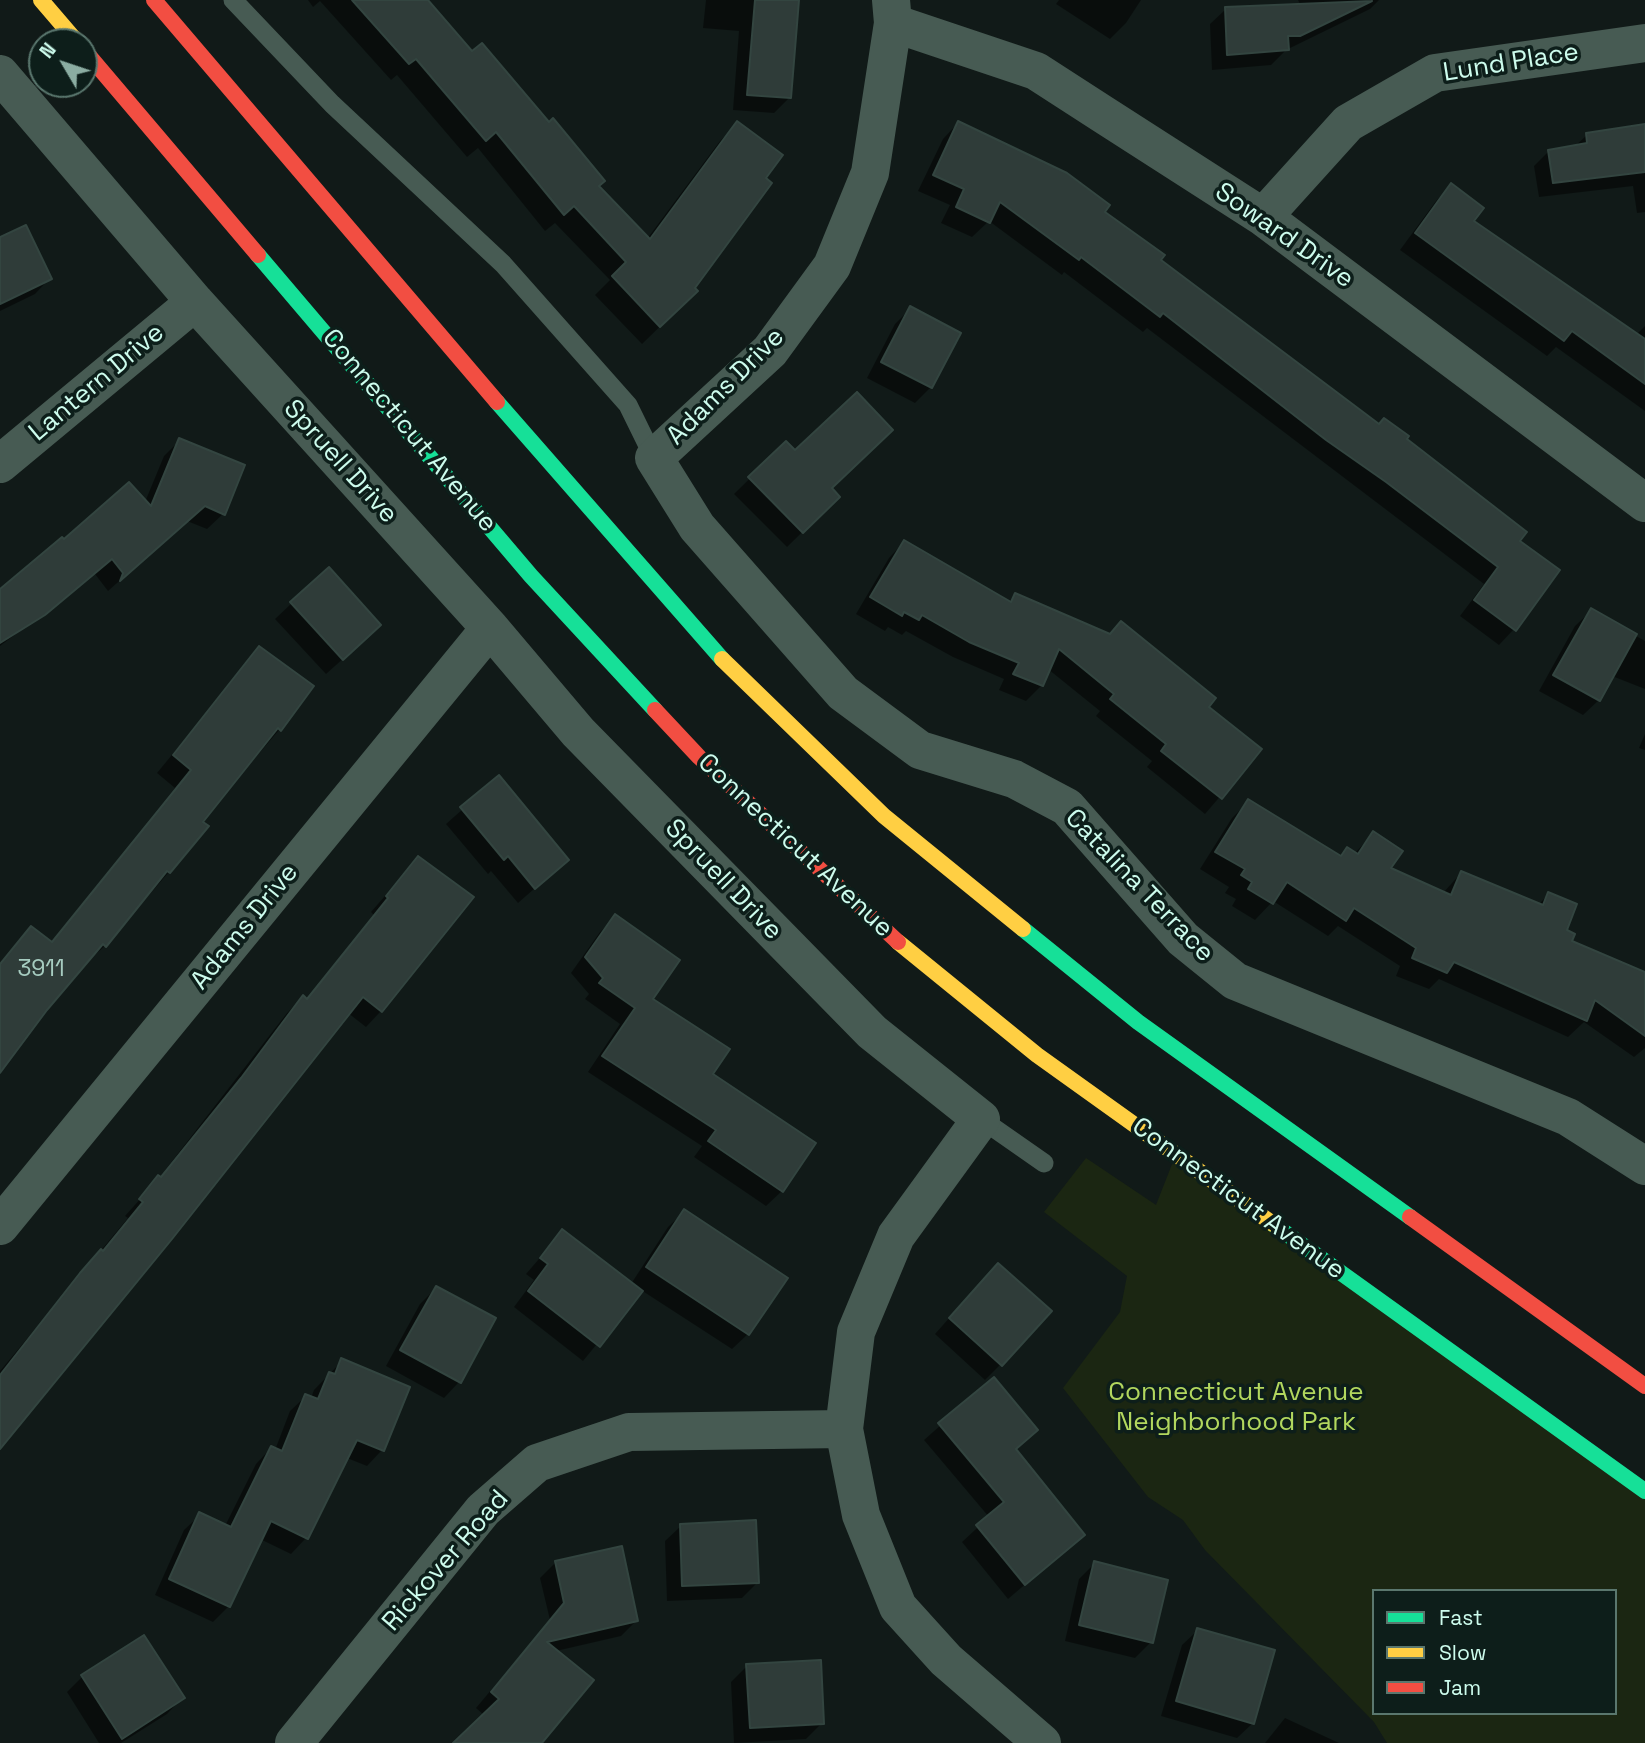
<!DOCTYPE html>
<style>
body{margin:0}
#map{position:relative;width:1645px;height:1743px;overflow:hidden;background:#111a18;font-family:"Space Grotesk",sans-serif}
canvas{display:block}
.legend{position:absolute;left:1372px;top:1589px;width:245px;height:126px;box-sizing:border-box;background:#0d1e1a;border:2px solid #5a776e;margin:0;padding:9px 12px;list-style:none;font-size:21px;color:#cdfced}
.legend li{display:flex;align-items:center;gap:14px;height:35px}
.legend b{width:35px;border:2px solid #5a776e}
.north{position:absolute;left:28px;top:28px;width:70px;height:70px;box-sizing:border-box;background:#0d1e1a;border:2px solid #5a776e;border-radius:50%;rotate:309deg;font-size:19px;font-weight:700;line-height:28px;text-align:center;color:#cdfced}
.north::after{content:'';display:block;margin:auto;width:24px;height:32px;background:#8bada2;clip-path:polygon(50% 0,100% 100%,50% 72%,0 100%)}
</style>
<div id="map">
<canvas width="1645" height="1743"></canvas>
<ul class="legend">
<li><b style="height:9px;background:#16e098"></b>Fast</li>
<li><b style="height:9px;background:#ffcf43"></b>Slow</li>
<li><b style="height:9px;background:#f24e42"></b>Jam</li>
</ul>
<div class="north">N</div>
</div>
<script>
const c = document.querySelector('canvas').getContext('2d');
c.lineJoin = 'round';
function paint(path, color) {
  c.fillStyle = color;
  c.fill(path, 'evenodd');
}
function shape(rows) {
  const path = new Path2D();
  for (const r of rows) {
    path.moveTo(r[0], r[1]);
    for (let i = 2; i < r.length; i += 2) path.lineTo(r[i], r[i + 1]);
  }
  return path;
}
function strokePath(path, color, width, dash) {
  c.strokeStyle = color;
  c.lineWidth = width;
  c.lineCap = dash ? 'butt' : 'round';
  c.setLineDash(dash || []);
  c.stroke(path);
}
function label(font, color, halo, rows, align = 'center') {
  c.font = font + ' "Space Grotesk",sans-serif';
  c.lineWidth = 7;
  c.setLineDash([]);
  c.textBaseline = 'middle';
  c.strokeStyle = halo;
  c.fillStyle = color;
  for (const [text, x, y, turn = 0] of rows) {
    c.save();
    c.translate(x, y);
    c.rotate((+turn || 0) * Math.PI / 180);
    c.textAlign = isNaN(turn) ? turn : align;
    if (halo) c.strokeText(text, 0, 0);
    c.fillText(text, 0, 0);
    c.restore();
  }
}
paint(shape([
 [1176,1154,1645,1491,1645,1743,1387,1743,1374,1722,1205,1550,1183,1520,1148,1497,1063,1388,1120,1312,1127,1276,1044,1212,1086,1158,1156,1205],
 [1374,1591,1615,1591,1615,1713,1374,1713]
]), '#1b2612');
paint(shape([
 [308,0,425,0,647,239,720,141,737,124,678,309,642,344,595,295,610,280,555,223,545,231,478,148,467,157,397,75,391,80,320,1,313,7],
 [706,0,798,0,789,98,774,113,733,110,739,31,703,28],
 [1059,0,1141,0,1126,23,1110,39,1056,4],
 [1298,0,1379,0,1370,9,1286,50,1271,65,1212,70,1210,24,1226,9,1301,6],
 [958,123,1102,212,1159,261,1378,426,1404,440,1518,542,1514,629,1499,645,1460,616,1484,584,1147,328,1143,332,1064,272,1062,275,989,221,972,237,941,223,950,205,918,191,943,139],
 [1645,126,1645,212,1637,213,1633,186,1539,197,1534,166,1549,151,1574,147,1587,135],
 [1451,185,1472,222,1636,335,1645,326,1645,411,1556,347,1547,356,1400,250,1436,201],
 [0,239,50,278,35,294,0,311],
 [911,308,931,387,915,403,867,378,895,324],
 [180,440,223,514,207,529,187,521,108,591,95,574,0,646,0,590,64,542,145,502,164,456],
 [786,443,838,497,787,547,734,494],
 [904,542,1008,603,1015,595,1260,750,1205,814,1147,767,1152,761,1096,716,1100,711,1048,669,1042,685,1026,701,999,690,1004,679,953,657,906,631,902,635,888,627,885,631,856,614,889,558],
 [328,569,363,641,326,674,275,619],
 [1591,611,1645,641,1645,689,1612,676,1599,700,1583,715,1539,691,1575,626],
 [259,649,280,729,200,822,169,872,105,946,86,962,0,1070,0,963,31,928,50,943,175,788,157,773],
 [1645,734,1645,750,1639,748],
 [499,777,567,860,518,903,491,871,488,874,446,824],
 [1249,801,1340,857,1347,849,1354,854,1374,833,1388,869,1443,893,1461,873,1538,905,1549,894,1569,942,1645,974,1645,1048,1634,1057,1584,1022,1568,1037,1439,979,1429,989,1396,976,1400,966,1338,926,1328,936,1273,901,1255,920,1232,906,1236,899,1225,893,1229,887,1200,869,1232,818],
 [418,858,381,1011,366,1027,348,1013,0,1446,0,1371,128,1218,125,1216,159,1178,287,1013,303,997,306,1000,374,915,371,912],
 [615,917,651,1000,711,1074,782,1191,766,1206,694,1157,702,1146,588,1072,620,1024,585,999,589,994,571,973,600,932],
 [684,1212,748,1334,732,1349,641,1290,583,1361,514,1307,534,1280,526,1274,563,1231,631,1284,668,1227],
 [983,1280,1001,1364,985,1380,935,1334],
 [436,1288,459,1382,444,1398,386,1366,420,1304],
 [342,1361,382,1450,367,1466,347,1458,306,1538,291,1554,260,1539,229,1606,213,1622,155,1595,184,1530,200,1515,225,1526,256,1464,271,1448,275,1450,290,1411,306,1396,311,1398,314,1390],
 [993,1379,1036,1430,1014,1451,1083,1535,1008,1599,962,1542,989,1517,924,1440],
 [681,1526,758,1582,742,1598,667,1601,665,1541],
 [556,1562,636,1621,621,1636,556,1651,516,1743,455,1743,484,1715,476,1708,550,1620,540,1578],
 [1095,1563,1151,1642,1135,1658,1065,1641,1079,1579],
 [1198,1630,1253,1723,1237,1738,1161,1716,1182,1645],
 [747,1666,822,1723,806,1739,734,1743,731,1682],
 [82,1677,182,1698,167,1714,121,1743,99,1743,67,1692],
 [1285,1718,1339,1743,1265,1743]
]), '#0007');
const building = shape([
 [352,0,428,0,472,51,482,43,549,122,553,118,605,181,599,186,650,239,737,121,783,155,766,178,772,183,695,288,698,291,660,327,612,276,626,262,574,206,564,215,496,132,486,141,416,59,409,64,352,0],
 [755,0,799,0,791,98,747,95,755,0],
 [1372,1,1300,36,1288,36,1289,50,1227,55,1225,7,1372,1],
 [958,121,1067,173,1110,205,1105,212,1165,255,1161,260,1379,424,1384,418,1409,436,1407,439,1527,532,1520,541,1560,570,1516,631,1474,600,1498,567,1386,482,1326,440,1163,313,1160,317,1081,257,1079,260,1000,202,990,223,956,207,964,189,933,175,958,121],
 [1645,124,1645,172,1553,183,1548,150,1587,143,1586,133,1645,124],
 [1451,183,1484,208,1474,221,1645,339,1645,384,1572,331,1564,341,1415,233,1451,183],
 [26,225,52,279,0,304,0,237,26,225],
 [910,306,961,333,932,388,881,362,910,306],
 [857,392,893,430,832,488,840,497,803,533,748,477,786,441,795,450,857,392],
 [179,438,245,465,225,515,205,506,120,581,123,573,112,559,45,615,0,643,0,589,62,537,64,539,129,482,151,506,179,438],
 [904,540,1011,602,1015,593,1110,634,1121,621,1216,698,1209,707,1262,749,1222,799,1161,751,1166,744,1110,699,1114,694,1059,649,1043,686,1013,674,1019,663,969,642,922,615,919,620,904,612,902,616,870,597,904,540],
 [329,567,381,625,343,660,290,602,329,567],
 [1591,608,1637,634,1600,701,1553,675,1591,608],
 [259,646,314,686,281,731,278,728,203,822,209,826,170,873,167,871,106,947,103,944,47,1010,0,1073,0,964,31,926,52,942,191,770,173,755,259,646],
 [499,775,569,860,535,889,508,856,504,860,460,807,499,775],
 [1248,799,1341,856,1347,847,1358,854,1373,831,1403,851,1391,868,1451,895,1461,871,1543,905,1548,892,1577,904,1567,930,1575,934,1572,941,1645,972,1645,1036,1595,1000,1587,1021,1454,962,1447,973,1412,958,1416,948,1354,908,1346,921,1287,882,1273,904,1248,889,1252,882,1241,875,1245,869,1215,852,1248,799],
 [418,856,474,897,382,1012,363,997,172,1239,0,1449,0,1375,80,1273,101,1249,103,1251,143,1202,139,1199,158,1175,161,1177,241,1078,303,995,307,999,388,898,386,896,418,856],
 [615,914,680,960,653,999,730,1049,713,1074,816,1143,783,1192,708,1141,716,1130,602,1056,635,1008,599,983,603,978,585,957,615,914],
 [684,1209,788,1278,749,1335,646,1267,684,1209],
 [562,1229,643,1291,600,1347,528,1291,548,1264,540,1258,562,1229],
 [998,1263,1052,1311,1002,1366,949,1318,998,1263],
 [436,1286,496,1318,461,1383,400,1350,436,1286],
 [341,1358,410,1387,384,1451,357,1440,308,1539,271,1521,230,1607,169,1579,199,1512,231,1527,271,1446,282,1451,305,1394,318,1399,329,1372,335,1374,341,1358],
 [994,1377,1038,1430,1016,1449,1085,1535,1025,1585,976,1525,1004,1502,938,1423,994,1377],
 [756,1520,759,1583,682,1586,680,1524,756,1520],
 [622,1546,638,1621,547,1642,594,1680,542,1743,453,1743,499,1699,491,1692,564,1603,555,1561,622,1546],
 [1094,1561,1168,1580,1153,1643,1079,1625,1094,1561],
 [1197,1628,1275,1650,1254,1724,1176,1701,1197,1628],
 [144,1635,185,1698,122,1739,81,1675,144,1635],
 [821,1660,824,1724,750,1728,746,1664,821,1660]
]);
paint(building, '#2f3c39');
strokePath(building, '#334540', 2);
strokePath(shape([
 [233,0,332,104,503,264,628,405,654,458],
 [981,1119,1044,1163]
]), '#475b53', 19);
strokePath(shape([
 [891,0,893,23,870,173,832,266,770,351,654,458,697,527,843,693,920,750,1014,779,1067,807,1183,939,1235,981,1568,1117,1645,1166],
 [893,23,1036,71,1101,113,1263,217,1645,503],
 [0,74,195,302,490,628,578,732,872,1032,981,1119,896,1236,856,1332,844,1429,861,1515,898,1607,946,1660,1042,1743],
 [1263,217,1348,123,1435,73,1645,43],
 [0,464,195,302],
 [0,1226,490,628],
 [294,1743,483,1510,537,1463,629,1432,844,1429]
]), '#475b53', 38);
strokePath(shape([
 [258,255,531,576,655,710],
 [497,402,722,659],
 [1023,929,1138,1022,1410,1217],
 [1273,1224,1645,1491]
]), '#16e098', 16);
strokePath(shape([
 [41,0,77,42],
 [722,659,884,816,1023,929],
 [898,942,1037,1055,1273,1224]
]), '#ffcf43', 16);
strokePath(shape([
 [154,0,497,402],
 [84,50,258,255],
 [655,710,699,757,898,942],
 [1410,1217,1645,1386]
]), '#f24e42', 16);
label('23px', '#a6ccc0', null, [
 ["3911",41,970]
]);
label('26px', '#cdfced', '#0d1e1a', [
 ["Lund Place",1511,63,-9],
 ["Soward Drive",1284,236,35],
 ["Lantern Drive",97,383,-40],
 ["Adams Drive",726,387,-45],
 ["Connecticut Avenue",409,431,50],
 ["Spruell Drive",340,462,48],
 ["Connecticut Avenue",795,846,43],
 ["Spruell Drive",723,880,46],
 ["Catalina Terrace",1139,886,46],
 ["Adams Drive",245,927,-51],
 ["Connecticut Avenue",1238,1199,36],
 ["Rickover Road",446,1561,-49]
]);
label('26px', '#b2d75e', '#0d1e1a', [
 ["Connecticut Avenue",1236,1393],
 ["Neighborhood Park",1236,1423]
]);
</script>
